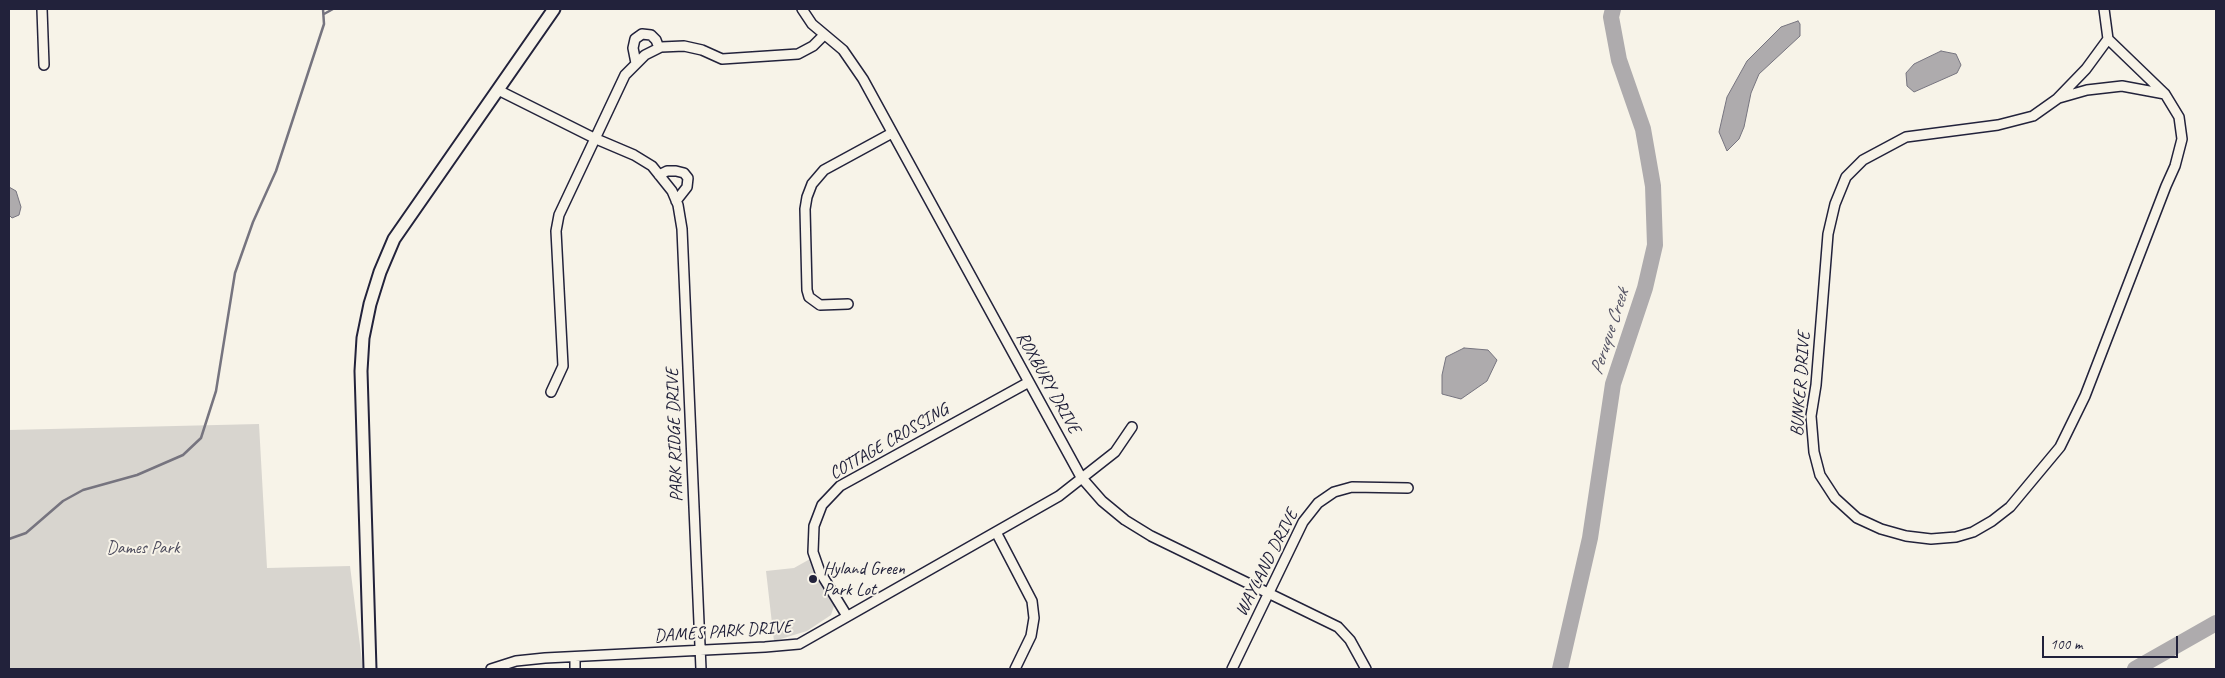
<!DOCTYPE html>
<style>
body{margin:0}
#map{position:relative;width:2225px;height:678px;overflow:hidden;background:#f7f3e8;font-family:Caveat,sans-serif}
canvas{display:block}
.frame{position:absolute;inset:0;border:10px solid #22223b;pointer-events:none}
.scale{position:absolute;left:2042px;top:636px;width:136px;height:22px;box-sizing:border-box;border:2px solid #22223b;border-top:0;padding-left:6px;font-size:15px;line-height:18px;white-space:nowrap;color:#22223b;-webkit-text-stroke:4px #f7f3e8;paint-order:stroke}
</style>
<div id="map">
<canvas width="2225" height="678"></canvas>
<div class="frame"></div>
<div class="scale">100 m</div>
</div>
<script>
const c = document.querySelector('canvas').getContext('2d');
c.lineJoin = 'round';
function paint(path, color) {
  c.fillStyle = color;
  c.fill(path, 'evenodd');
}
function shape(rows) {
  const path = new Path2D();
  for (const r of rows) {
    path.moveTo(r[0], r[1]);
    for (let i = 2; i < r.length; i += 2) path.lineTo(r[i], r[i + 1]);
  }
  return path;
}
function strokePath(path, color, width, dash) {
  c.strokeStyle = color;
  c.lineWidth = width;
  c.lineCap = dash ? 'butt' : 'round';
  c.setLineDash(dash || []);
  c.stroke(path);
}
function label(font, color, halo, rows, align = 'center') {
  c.font = font + ' Caveat,sans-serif';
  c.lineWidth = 4;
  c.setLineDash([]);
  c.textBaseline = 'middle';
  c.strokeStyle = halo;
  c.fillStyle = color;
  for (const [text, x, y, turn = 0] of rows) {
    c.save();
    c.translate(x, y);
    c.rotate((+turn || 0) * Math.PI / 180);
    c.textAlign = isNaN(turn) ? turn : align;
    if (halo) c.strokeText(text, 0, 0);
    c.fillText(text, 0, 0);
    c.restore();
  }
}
paint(shape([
 [259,424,267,568,350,566,363,669,9,669,9,430],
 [810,559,834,606,831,615,807,631,774,641,766,571,794,568]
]), '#d8d5cf');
const water = shape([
 [1798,21,1800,24,1800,36,1759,74,1751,93,1744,127,1739,139,1727,151,1719,132,1727,97,1747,61,1781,27,1798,21],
 [1941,51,1956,54,1961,65,1957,73,1914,92,1907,86,1906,73,1914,64,1941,51],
 [9,187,16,191,21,207,19,215,12,218,9,215,9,187],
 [1464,348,1488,350,1497,360,1487,381,1461,399,1442,394,1442,375,1446,357,1464,348]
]);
paint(water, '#aeabad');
strokePath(water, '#76747f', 1);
strokePath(shape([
 [324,14,333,9],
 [9,539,26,533,63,501,83,490,137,475,183,455,201,438,216,391,235,273,253,222,276,171,324,24,323,9]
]), '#76747f', 2.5);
strokePath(shape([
 [1560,669,1590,538,1613,384,1645,288,1655,245,1653,186,1643,129,1619,60,1611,17,1613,9],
 [2135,669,2216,623]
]), '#aeabad', 16);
const minor = shape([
 [42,9,44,65],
 [802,9,812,24,843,50,863,79,1081,477,1102,501,1125,520,1151,536,1338,627,1350,640,1366,669],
 [2104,9,2108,39],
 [2108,39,2165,94,2179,117,2182,139,2175,166,2166,186,2085,396,2060,447,2010,507,1992,521,1973,532,1956,537,1931,539,1906,536,1881,529,1857,518,1835,498,1820,475,1814,452,1811,416,1816,385,1828,234,1835,204,1846,177,1863,160,1906,137,1998,125,2033,116,2057,99,2086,69,2108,39],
 [636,63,633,48,635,39,642,34,651,35,656,40,659,48],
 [498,90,594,138,634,155,652,166,672,191,678,205,682,229,701,669],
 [2059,98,2087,90,2122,86,2165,94],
 [659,175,667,171,676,171,684,173,688,178,687,187,676,201],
 [848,304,820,305,809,297,807,290,805,209,807,197,812,184,824,170,892,133],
 [551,392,563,366,556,231,559,215,625,75,645,55,661,47,684,46,702,50,722,59,798,54,813,46,824,35],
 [996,532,1032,601,1034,618,1031,636,1015,669],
 [847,616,820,572,813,552,814,526,822,505,840,486,1029,382],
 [575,657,575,669],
 [491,669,516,661,545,658,765,647,799,644,1059,496,1115,452,1132,427],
 [1232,669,1303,522,1318,503,1334,492,1352,487,1408,488]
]);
const major = shape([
 [370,669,361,371,363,338,370,304,380,272,394,239,554,9]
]);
strokePath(minor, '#22223b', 12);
strokePath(major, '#22223b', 15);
strokePath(minor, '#f7f3e8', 9);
strokePath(major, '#f7f3e8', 11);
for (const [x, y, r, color] of [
 [813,579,5,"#22223b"]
]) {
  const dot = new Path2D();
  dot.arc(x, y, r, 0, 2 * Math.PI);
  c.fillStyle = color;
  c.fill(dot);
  strokePath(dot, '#f7f3e8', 2);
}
label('18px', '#22223b', '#f7f3e8', [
 ["ROXBURY DRIVE",1048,383,61],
 ["BUNKER DRIVE",1801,384,-86],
 ["PARK RIDGE DRIVE",675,435,-92],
 ["COTTAGE CROSSING",889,442,-30],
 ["WAYLAND DRIVE",1267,563,-63],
 ["DAMES PARK DRIVE",723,632,-4]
]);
label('18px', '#504f60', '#f7f3e8', [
 ["Dames Park",143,548]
]);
label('18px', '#22223b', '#f7f3e8', [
 ["Hyland Green",823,569],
 ["Park Lot",823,590]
], 'left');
label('italic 19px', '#535263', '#f7f3e8', [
 ["Peruque Creek",1610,332,-72]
]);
</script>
